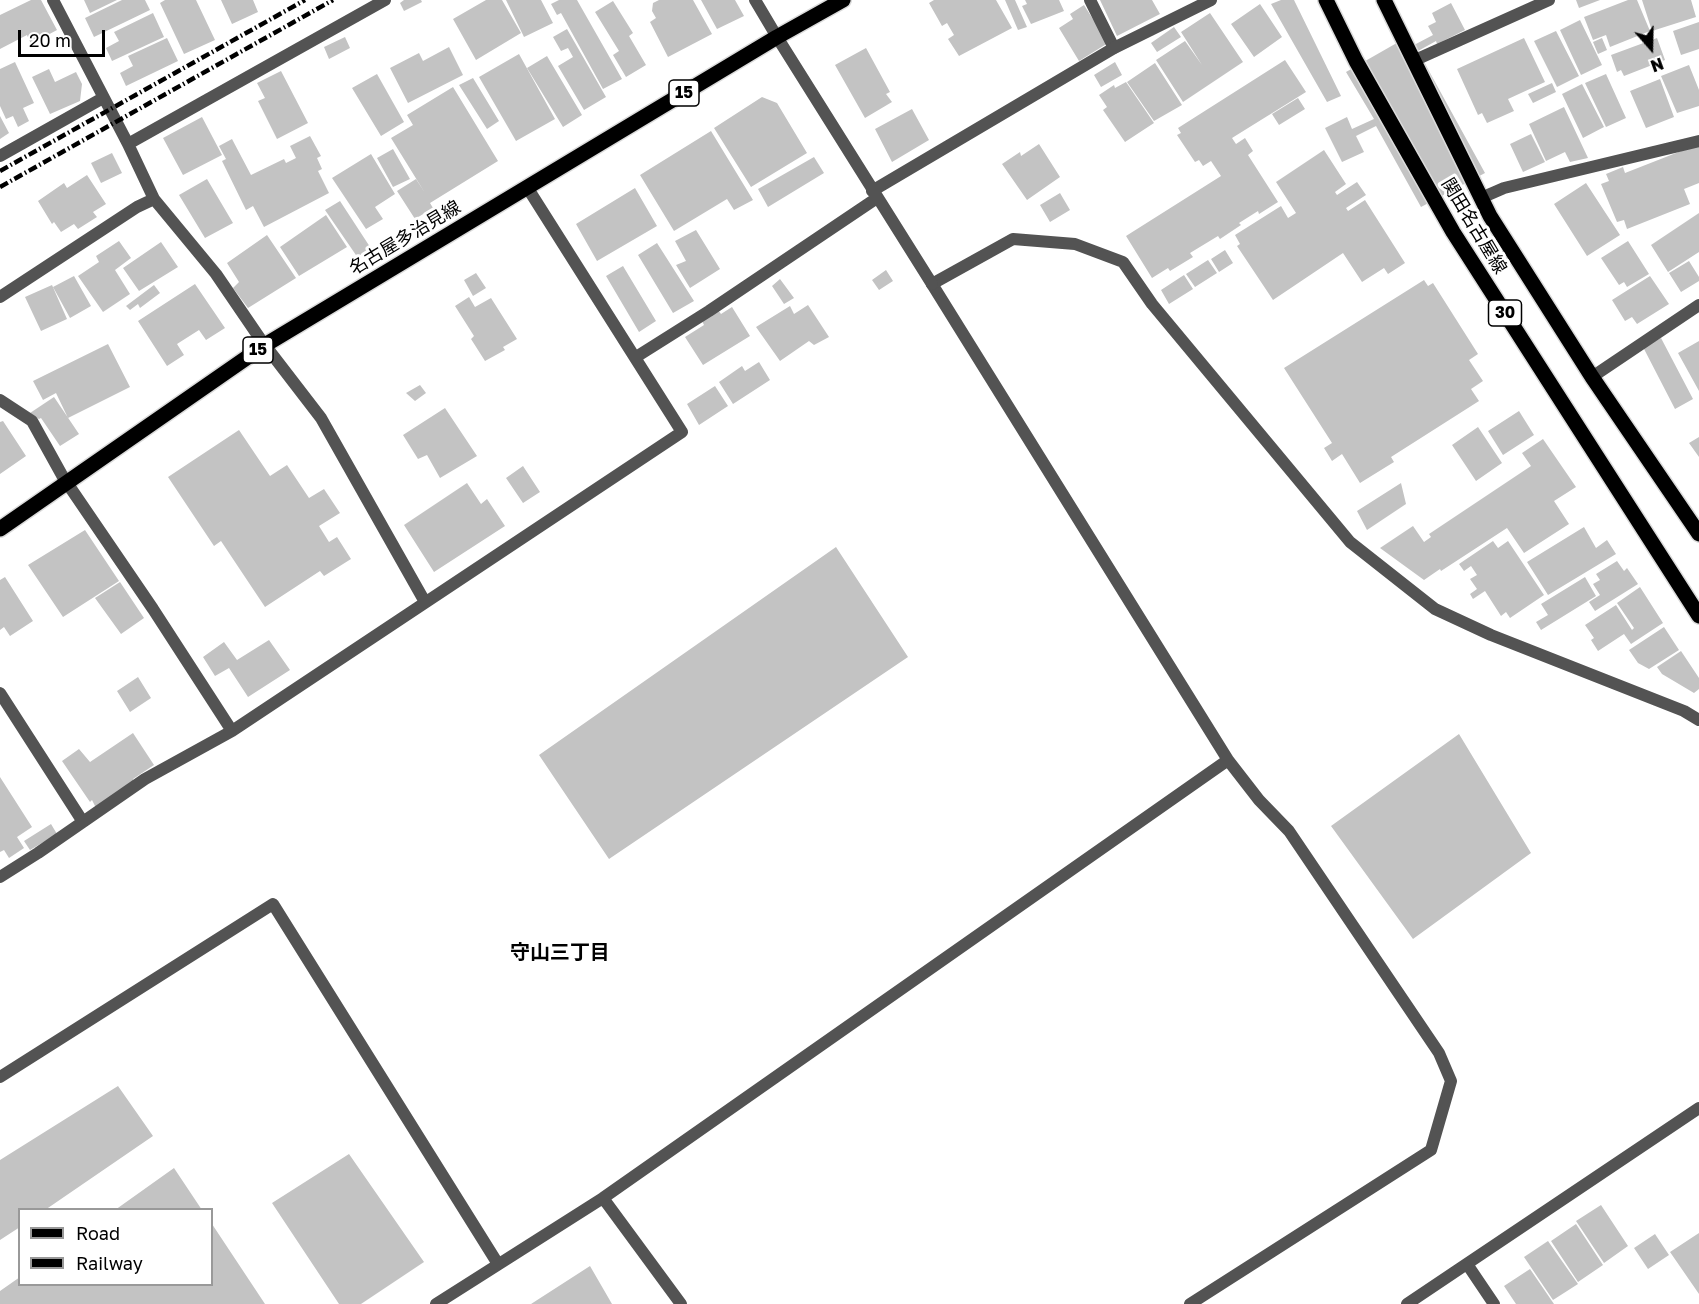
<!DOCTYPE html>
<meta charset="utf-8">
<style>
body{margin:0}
#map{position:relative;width:1699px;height:1304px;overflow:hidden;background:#fff;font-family:"Golos Text",sans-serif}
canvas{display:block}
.legend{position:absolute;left:18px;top:1208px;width:195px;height:78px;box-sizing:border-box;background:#fff;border:2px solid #999;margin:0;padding:8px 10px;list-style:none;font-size:18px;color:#000}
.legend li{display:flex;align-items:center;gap:12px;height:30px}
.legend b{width:30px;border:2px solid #999}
.north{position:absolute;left:1621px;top:18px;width:60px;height:60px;-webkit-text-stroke:4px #fff;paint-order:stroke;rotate:160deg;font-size:16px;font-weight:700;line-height:24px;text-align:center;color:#000}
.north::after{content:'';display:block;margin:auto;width:21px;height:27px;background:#000;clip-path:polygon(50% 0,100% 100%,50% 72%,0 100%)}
.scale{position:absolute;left:18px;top:30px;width:87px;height:27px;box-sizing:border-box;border:3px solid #000;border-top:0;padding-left:8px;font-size:18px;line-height:21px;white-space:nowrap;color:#000;-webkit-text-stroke:4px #fff;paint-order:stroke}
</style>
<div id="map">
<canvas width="1699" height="1304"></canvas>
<ul class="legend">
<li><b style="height:8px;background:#000"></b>Road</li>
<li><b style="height:8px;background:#000"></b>Railway</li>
</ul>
<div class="north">N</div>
<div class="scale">20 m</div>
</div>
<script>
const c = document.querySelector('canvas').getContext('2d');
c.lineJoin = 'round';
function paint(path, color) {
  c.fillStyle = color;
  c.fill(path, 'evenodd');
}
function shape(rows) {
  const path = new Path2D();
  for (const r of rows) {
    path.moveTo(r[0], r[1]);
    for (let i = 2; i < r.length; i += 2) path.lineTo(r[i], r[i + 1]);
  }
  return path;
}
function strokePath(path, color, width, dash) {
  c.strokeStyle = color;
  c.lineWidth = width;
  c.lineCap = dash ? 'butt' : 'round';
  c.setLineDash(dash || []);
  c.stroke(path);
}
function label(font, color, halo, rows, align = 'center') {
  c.font = font + ' "Golos Text","Noto Sans JP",sans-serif';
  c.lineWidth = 6;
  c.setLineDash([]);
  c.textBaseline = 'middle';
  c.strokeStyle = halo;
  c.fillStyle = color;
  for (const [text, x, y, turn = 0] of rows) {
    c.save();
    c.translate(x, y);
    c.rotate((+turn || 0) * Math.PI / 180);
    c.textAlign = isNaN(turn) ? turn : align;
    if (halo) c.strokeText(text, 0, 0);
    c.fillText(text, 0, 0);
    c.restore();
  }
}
paint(shape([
 [31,0,41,0,57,30,31,44,27,35,0,49,0,15],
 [84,0,117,0,90,13],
 [122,0,145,0,150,10,94,37,85,18],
 [165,0,196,0,215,40,184,54,160,3],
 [221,0,253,0,258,12,232,24],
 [404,0,421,0,422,2,404,11,400,3],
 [486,0,502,0,521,33,476,60,453,19],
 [506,0,541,0,553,23,524,37],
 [559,0,577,0,622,79,603,89,561,13,557,15,551,4],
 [659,0,693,0,712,34,668,57,650,22,656,18,652,11,653,3],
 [701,0,735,0,744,16,717,29],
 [934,0,996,0,1012,28,959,56,948,39,954,35,947,23,942,26,929,3],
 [1005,0,1015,0,1027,27,1018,30],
 [1025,0,1059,0,1064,11,1031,24,1022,6,1027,4],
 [1100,0,1152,0,1160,14,1117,36],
 [1281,0,1294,0,1341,96,1327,102,1271,4],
 [1576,0,1600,0,1579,8],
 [1628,0,1637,0,1650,31,1610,47,1606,35,1593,40,1584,17],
 [1642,0,1691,0,1696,17,1652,31],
 [613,1,633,33,629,36,646,65,626,77,613,55,619,51,595,12],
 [1451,3,1465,30,1437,44,1436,41,1418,51,1485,173,1421,207,1376,126,1356,136,1364,152,1342,162,1325,128,1347,117,1352,129,1374,119,1346,72,1409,36,1414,45,1433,35,1428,26,1436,22,1432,13],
 [1260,4,1282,37,1254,57,1231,24],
 [1084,5,1108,43,1079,61,1059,28,1073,19,1070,14],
 [153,13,164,37,112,61,106,48,119,41,114,32],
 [1210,13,1243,62,1183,102,1156,60,1185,41,1202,65,1181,32],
 [1580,20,1602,65,1581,75,1560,30],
 [1699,22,1699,49,1681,55,1673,31],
 [1174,27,1181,37,1157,52,1151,43],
 [567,29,606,97,584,110,558,66,573,57,568,48,561,51,553,37],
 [1556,31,1579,76,1557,87,1534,41],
 [345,37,350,48,329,59,324,47],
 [167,38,178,61,126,86,120,73,133,66,128,56],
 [1524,38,1545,82,1508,99,1514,111,1487,123,1482,113,1478,115,1457,69],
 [1602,38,1607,50,1598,54,1593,42],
 [1657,38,1665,60,1624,76,1621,70,1617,72,1611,55],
 [449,47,463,75,408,103,390,68,419,53,423,61],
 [866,48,890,92,886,94,892,102,865,118,835,65],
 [519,54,555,119,516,141,479,77],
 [547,56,582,115,563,127,527,68],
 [1285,60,1306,92,1232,138,1236,144,1245,138,1253,151,1248,155,1278,202,1259,214,1258,211,1239,223,1241,225,1220,239,1218,236,1190,253,1193,257,1170,271,1168,268,1152,278,1126,236,1221,176,1211,161,1203,166,1199,160,1195,162,1177,135,1181,133,1178,128],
 [15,62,34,103,23,108,29,121,18,127,13,116,6,119,0,106,0,69],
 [1115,62,1122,75,1101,87,1094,75],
 [1155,63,1182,105,1154,121,1127,82],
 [1689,65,1699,90,1699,106,1677,113,1661,76],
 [49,69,55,82,76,72,82,84,80,101,50,114,32,77],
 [281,71,308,123,277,139,258,101,265,98,257,83],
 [377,74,404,122,381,136,352,88],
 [1606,74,1626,118,1606,127,1585,83],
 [473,78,499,121,487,129,459,85],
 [1660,79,1674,117,1646,128,1630,91],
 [1126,82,1154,123,1125,142,1103,110,1107,107,1099,95,1114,85,1115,88],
 [1552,83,1556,92,1533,103,1528,94],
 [1582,84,1604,127,1583,138,1562,94],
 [453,87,498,161,430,203,433,208,415,219,397,191,416,179,425,193,391,138,413,125,407,115],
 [762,97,777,103,807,153,751,187,714,128],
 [1298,98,1305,109,1279,125,1272,114],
 [1564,107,1588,158,1570,162,1565,152,1546,161,1529,124],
 [912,109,929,140,892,162,875,129],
 [0,116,9,133,0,139],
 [202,117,222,155,183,175,163,138],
 [711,131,753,200,734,210,727,199,674,231,640,175],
 [1531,134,1545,162,1523,172,1510,144],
 [310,136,321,156,317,158,322,169,318,171,329,193,264,227,253,206,246,210,222,161,226,159,219,146,232,139,251,175,284,159,286,163,296,158,290,146],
 [1039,144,1060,177,1027,200,1002,164,1020,152,1021,156],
 [1699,144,1699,183,1684,189,1690,204,1627,229,1624,220,1617,222,1601,184,1609,181,1606,174,1623,167,1625,173],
 [393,149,410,179,393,187,377,158],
 [1324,150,1346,184,1335,192,1337,195,1357,182,1366,195,1346,208,1348,211,1365,200,1405,263,1388,274,1384,268,1362,282,1343,253,1273,300,1237,246,1240,244,1235,235,1281,206,1288,218,1296,213,1276,182],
 [112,153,122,173,101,183,91,163],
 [371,154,395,194,375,207,383,219,366,229,332,178],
 [814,157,824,173,768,207,758,189],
 [87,175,106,204,93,212,97,217,78,229,74,224,61,232,54,222,52,224,38,201,64,183,67,188],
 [207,179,233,223,205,238,179,195],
 [1586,183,1620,235,1587,256,1554,204],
 [635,188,657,226,597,261,576,224],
 [1060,193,1070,210,1050,222,1040,205],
 [340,201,372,250,358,258,325,210],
 [1699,213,1699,252,1668,272,1651,245],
 [326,215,347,247,299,276,280,247],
 [696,230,720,269,690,288,676,265,686,261,675,241],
 [267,235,296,278,248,308,233,288,239,282,227,263],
 [119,241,131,258,115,270,130,294,103,312,78,276,99,262,96,256],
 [1628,241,1649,274,1627,287,1624,282,1619,285,1601,258],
 [161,242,178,267,139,291,123,268],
 [657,243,694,301,673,313,638,255],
 [1225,250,1233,263,1219,272,1211,259],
 [1208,260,1217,273,1195,287,1186,274],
 [1689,261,1699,277,1699,281,1681,292,1669,273],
 [623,266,656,321,639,332,606,276],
 [886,270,893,281,879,290,872,280],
 [476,273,486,288,473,296,464,280],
 [1184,275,1193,289,1169,304,1161,290],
 [74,276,91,306,70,318,53,287],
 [1650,276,1669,304,1637,324,1632,317,1625,321,1612,300],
 [780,279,794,298,784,304,772,286],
 [1424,280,1428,286,1433,283,1478,354,1469,360,1483,381,1471,389,1479,401,1391,457,1394,462,1360,483,1342,454,1332,461,1324,448,1332,443,1284,368],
 [195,284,225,328,206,340,199,330,177,344,184,355,167,366,138,321],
 [52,285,67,319,41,331,25,297],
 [154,285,160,293,140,308,138,304,130,310,126,306],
 [469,297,475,307,491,298,517,339,503,347,505,350,485,361,471,339,474,336,455,306],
 [808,305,829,337,814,345,809,341,780,361,756,327,790,306,794,314],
 [732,307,750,336,703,365,685,337,704,325,702,321,718,310,721,314],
 [1661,338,1693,399,1675,409,1643,347],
 [1699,341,1699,391,1678,353],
 [108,344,130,387,68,418,56,393,43,400,33,381],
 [759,362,770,380,733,404,719,382,742,366,745,371],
 [420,385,426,393,415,401,406,393],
 [715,386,728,406,699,425,687,404],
 [54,397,79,434,60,446,41,418,39,419,30,413],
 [445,408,477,456,440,478,427,455,418,459,403,435],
 [1519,411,1534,435,1503,455,1488,431],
 [3,421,26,456,0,474,0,422],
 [1478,427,1502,463,1476,481,1452,445],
 [239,430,270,476,287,465,309,498,324,489,340,513,319,526,329,542,337,537,351,559,324,576,320,571,265,607,221,541,214,546,168,477],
 [1699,437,1699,457,1689,443],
 [1543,439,1576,487,1554,501,1569,524,1524,553,1507,528,1441,571,1440,569,1424,580,1380,548,1413,526,1424,542,1431,537,1429,534,1531,466,1522,453],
 [523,466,540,492,523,503,506,478],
 [467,483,481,504,487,499,505,526,434,572,404,525],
 [1401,483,1406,504,1367,530,1357,511],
 [1584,527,1596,548,1607,540,1616,554,1548,595,1527,562],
 [85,530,119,581,63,617,28,565],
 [1493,541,1498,548,1508,541,1544,595,1510,618,1506,612,1501,616,1485,591,1473,599,1470,594,1477,589,1470,579,1477,575,1471,566,1464,571,1459,564],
 [836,547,908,657,609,859,539,755],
 [1617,561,1624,571,1627,568,1638,584,1595,611,1589,602,1600,595,1593,584,1600,580,1596,574],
 [5,577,33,621,10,636,4,627,0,630,0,580],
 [1585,577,1596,596,1541,630,1536,622,1548,615,1541,604],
 [120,582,144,618,121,634,95,598],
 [1640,587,1663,623,1631,644,1624,634,1598,651,1591,640,1594,638,1585,625,1616,605,1632,630,1634,628,1617,603],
 [1664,627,1679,650,1649,669,1638,663,1629,650],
 [269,640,290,670,248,697,229,668,215,676,203,657,224,642,237,660],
 [1681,651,1699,678,1699,689,1694,693,1662,674,1657,667],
 [138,677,151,698,130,712,117,691],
 [133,733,154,765,133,779,134,782,96,808,92,800,90,802,62,761,79,749,90,762],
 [1459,734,1531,853,1413,939,1331,826],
 [0,777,32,827,17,837,24,848,9,858,4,850,0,852],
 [51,824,57,834,30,850,24,841],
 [118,1086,153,1136,45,1210,20,1210,20,1227,0,1240,0,1160],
 [349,1154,424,1262,361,1304,339,1304,272,1203],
 [174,1168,202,1210,115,1210],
 [1601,1205,1628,1246,1604,1263,1576,1221],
 [212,1224,265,1304,0,1304,0,1291,20,1277,20,1284,212,1284],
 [1576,1224,1603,1265,1578,1282,1551,1241],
 [1699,1233,1699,1294,1670,1252],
 [1655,1234,1669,1255,1648,1269,1634,1248],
 [1548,1241,1578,1284,1553,1300,1524,1257],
 [590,1266,612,1304,531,1304],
 [1530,1269,1554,1304,1516,1304,1504,1286]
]), '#c3c3c3');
const primary = shape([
 [1326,0,1356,61,1453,232,1699,616],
 [1384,0,1490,216,1592,377,1699,534],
 [0,529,265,345,777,37,843,0]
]);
strokePath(primary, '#dbdbdb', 18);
strokePath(shape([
 [1090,0,1114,48],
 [1413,61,1549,0],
 [932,284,1228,760,1259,800,1289,831,1439,1053,1451,1081,1431,1150,1190,1304],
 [0,1077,273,904,498,1264],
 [603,1198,1228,760],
 [436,1304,603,1198,681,1304]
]), '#535353', 12);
strokePath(shape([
 [53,0,128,144,154,199,216,274,261,340,321,418,425,602],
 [755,0,777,37],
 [128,144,385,0],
 [0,156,103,98],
 [872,191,1114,48,1211,0],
 [1481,198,1504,188,1699,141],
 [932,284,1013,239,1075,244,1123,262,1152,304,1350,542,1435,609,1491,635,1684,711,1699,720],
 [0,297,137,207,154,199],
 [636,357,709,311,877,198],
 [1592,377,1699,305],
 [0,400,32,421,63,477,153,609,232,731],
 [0,693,83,822],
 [0,877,38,853,145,779,232,731,682,432,527,187],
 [1467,1264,1494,1304],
 [1407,1304,1699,1108]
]), '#535353', 12);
strokePath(shape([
 [777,37,932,284]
]), '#535353', 12);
strokePath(primary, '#000', 15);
strokePath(shape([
 [0,171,305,0],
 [0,187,333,0]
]), '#000', 4.5, [9, 3, 1.5, 3]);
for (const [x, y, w] of [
 [684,93,30],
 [1505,313,33],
 [258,350,30]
]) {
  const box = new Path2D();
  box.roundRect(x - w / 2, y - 13, w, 26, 4.5);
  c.fillStyle = '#fff';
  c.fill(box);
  strokePath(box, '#000', 1.5);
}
label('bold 16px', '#000', null, [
 ["15",684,93],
 ["30",1505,313],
 ["15",258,350]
]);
label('18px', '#000', '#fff', [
 ["関田名古屋線",1474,226,59],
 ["名古屋多治見線",405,238,-31]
]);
label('bold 20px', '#000', '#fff', [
 ["守山三丁目",560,953]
]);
</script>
